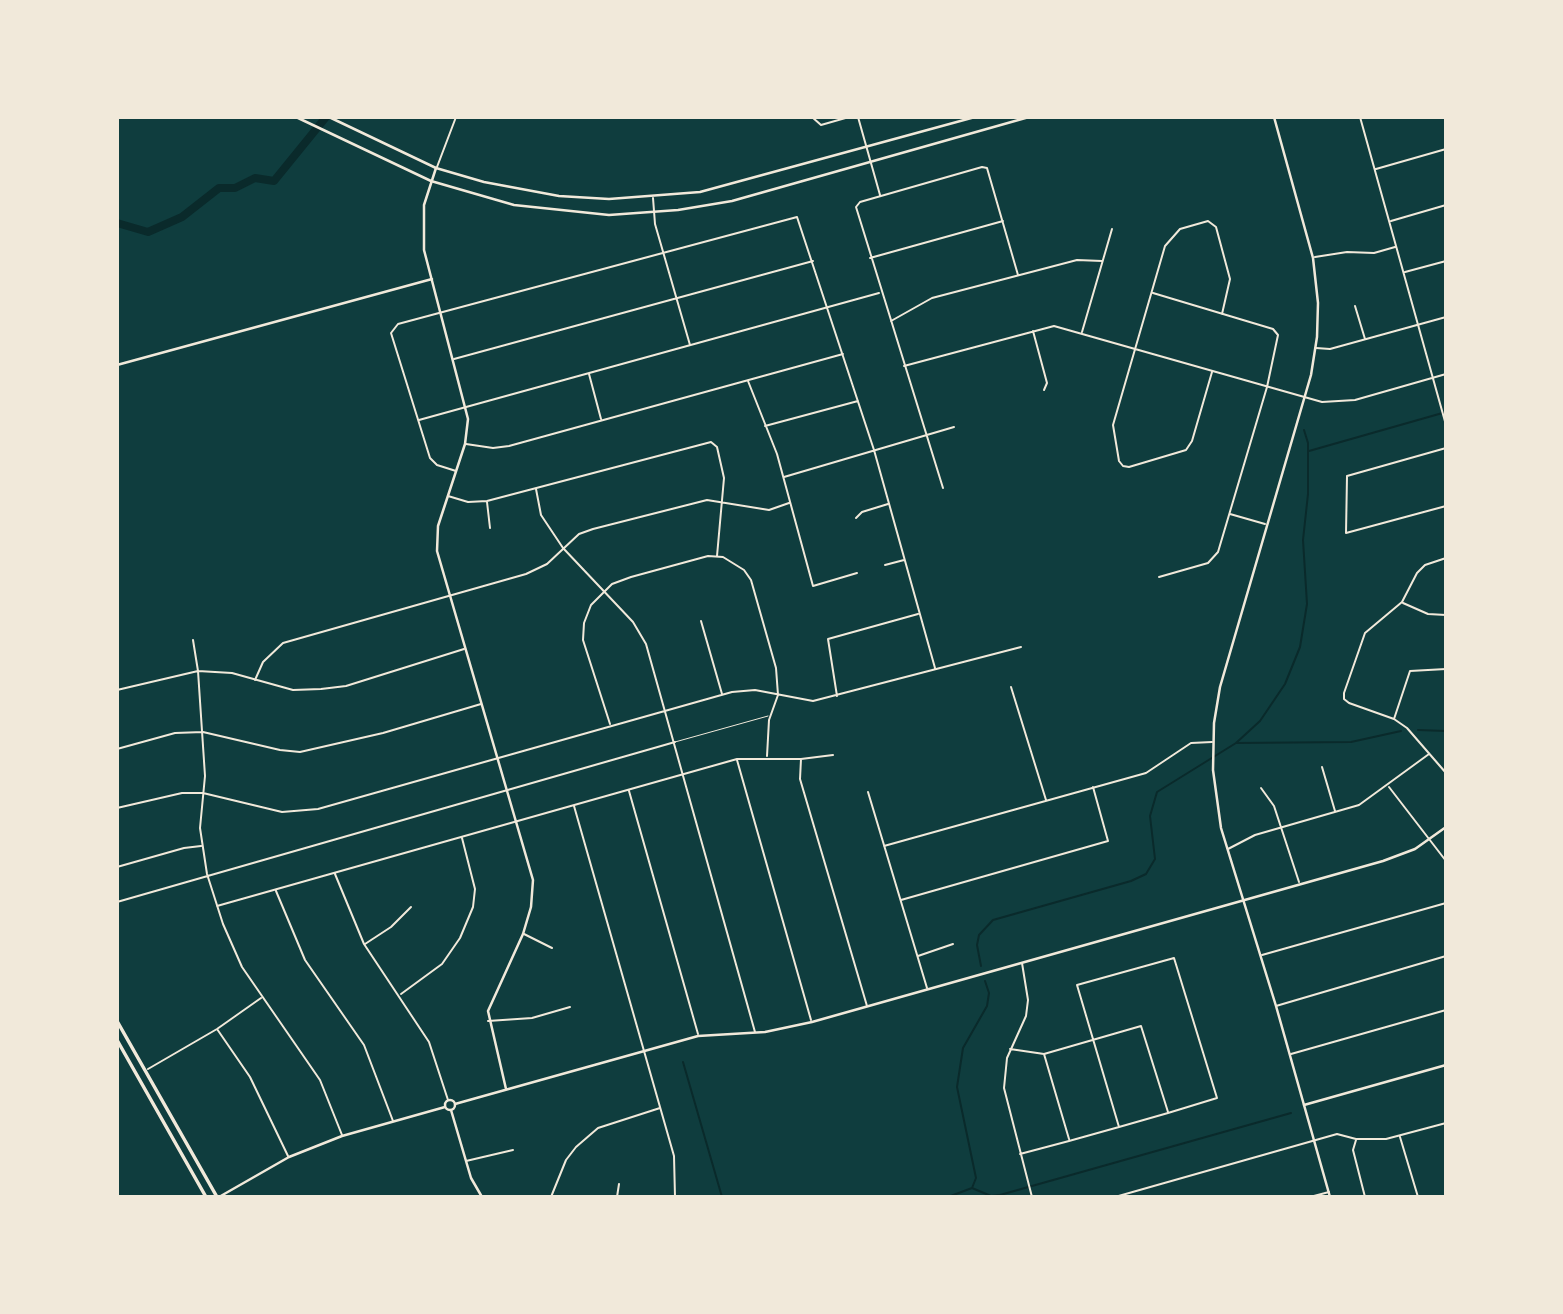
<!DOCTYPE html>
<style>
body{margin:0}
#map{position:relative;width:1563px;height:1314px;overflow:hidden;background:#0f3d3e;font-family:"Archivo Narrow",sans-serif}
canvas{display:block}
.frame{position:absolute;inset:0;border:119px solid #f1e9da;pointer-events:none}
</style>
<div id="map">
<canvas width="1563" height="1314"></canvas>
<div class="frame"></div>
</div>
<script>
const c = document.querySelector('canvas').getContext('2d');
c.lineJoin = 'round';
function shape(rows) {
  const path = new Path2D();
  for (const r of rows) {
    if (r.length === 3) {
      path.moveTo(r[0] + r[2], r[1]);
      path.arc(r[0], r[1], r[2], 0, 2 * Math.PI);
      continue;
    }
    path.moveTo(r[0], r[1]);
    for (let i = 2; i < r.length; i += 2) path.lineTo(r[i], r[i + 1]);
  }
  return path;
}
function strokePath(path, color, width, dash) {
  c.strokeStyle = color;
  c.lineWidth = width;
  c.lineCap = dash ? 'butt' : 'round';
  c.setLineDash(dash || []);
  c.stroke(path);
}
strokePath(shape([
 [1309,451,1446,412],
 [1418,730,1446,731],
 [1236,743,1351,742,1401,731],
 [981,966,977,945,979,935,993,920,1131,881,1146,874,1155,859,1150,816,1157,792,1236,743,1260,721,1285,684,1300,647,1307,604,1303,540,1308,494,1308,443,1304,430],
 [683,1062,722,1197],
 [972,1188,991,1196,1000,1195,1291,1113],
 [948,1197,972,1188,976,1178,957,1087,963,1048,987,1006,989,993,985,981]
]), '#0a2a2b', 2);
strokePath(shape([
 [117,223,148,232,182,217,219,188,235,188,255,178,274,181,326,117]
]), '#0a2a2b', 8);
strokePath(shape([
 [675,742,768,716]
]), '#f1e9da', 1);
strokePath(shape([
 [812,117,821,125,849,117],
 [858,117,880,195],
 [1360,117,1446,425],
 [437,167,456,117],
 [1376,169,1446,149],
 [653,198,655,224,690,345],
 [1391,221,1446,205],
 [1315,257,1347,252,1374,253,1395,247],
 [870,258,1003,221],
 [1405,272,1446,261],
 [1153,293,1273,329,1278,335,1267,387,1218,552,1208,563,1159,577],
 [1355,306,1365,339],
 [891,321,932,298,1077,260,1102,261],
 [1033,331,1047,383,1044,390],
 [1082,332,1112,229],
 [1316,348,1330,349,1446,317],
 [454,359,813,261],
 [904,366,1054,326,1322,402,1355,400,1446,374],
 [1212,372,1192,441,1186,450,1129,467,1123,466,1119,461,1113,425,1165,246,1180,229,1208,221,1216,227,1230,279,1222,314],
 [589,374,601,419],
 [748,381,777,454,813,586,857,573],
 [419,420,879,293],
 [765,426,858,401],
 [466,444,493,448,509,446,843,354],
 [1446,448,1347,476,1346,533,1446,506],
 [456,471,437,465,430,458,391,333,398,324,797,217,874,450,935,668],
 [784,477,954,427],
 [943,488,856,207,860,202,982,167,987,168,1018,275],
 [536,489,541,515,563,548,633,622,646,644,755,1032],
 [448,496,468,502,487,501,711,442,717,447,724,478,717,556],
 [487,502,490,528],
 [1230,514,1265,524],
 [856,518,862,512,888,504],
 [1446,558,1425,565,1417,573,1402,602,1365,633,1344,693,1344,699,1349,703,1394,719,1407,728,1446,773],
 [885,565,904,560],
 [1403,603,1428,614,1446,615],
 [701,621,722,694],
 [193,640,198,671,205,776,200,828,207,874,223,924,242,967,320,1080,342,1135],
 [255,680,263,662,283,643,526,574,547,564,579,534,593,529,707,500,769,510,789,503],
 [1011,687,1046,800],
 [117,690,198,671,232,673,293,690,321,689,346,686,464,649],
 [837,696,828,639,918,614],
 [1394,719,1410,671,1446,669],
 [610,724,583,640,584,623,591,605,612,584,631,577,708,556,723,557,744,570,751,580,776,668,778,695,769,720,767,756],
 [117,749,175,733,203,732,280,750,300,752,383,733,481,704],
 [801,759,800,779,867,1006],
 [737,760,811,1020],
 [1322,767,1335,811],
 [1389,787,1446,861],
 [1261,788,1274,806,1299,882],
 [629,791,698,1034],
 [868,792,927,988],
 [574,806,674,1156,675,1197],
 [117,808,182,793,203,793,282,812,318,809,732,692,755,690,813,701,1021,647],
 [884,846,1146,773,1191,743,1212,742],
 [1228,849,1255,835,1359,805,1429,754],
 [117,867,184,848,201,846],
 [335,874,364,944,429,1042,448,1100],
 [276,891,305,960,364,1045,393,1121],
 [901,900,1108,841,1093,787],
 [117,902,675,742],
 [217,906,737,759,801,759,833,755],
 [524,934,552,948],
 [365,944,391,927,411,907],
 [1262,955,1446,903],
 [918,956,953,944],
 [1022,963,1028,1000,1026,1016,1007,1058,1004,1088,1032,1197],
 [401,994,442,964,460,938,473,907,475,889,462,838],
 [1276,1006,1446,956],
 [488,1021,532,1018,570,1007],
 [217,1029,250,1077,288,1156],
 [1010,1049,1044,1054,1141,1026,1168,1112],
 [1044,1054,1069,1139],
 [1291,1054,1446,1010],
 [148,1069,217,1029,261,998],
 [1400,1137,1418,1197],
 [1356,1140,1353,1150,1365,1197],
 [1020,1154,1069,1141,1119,1127,1168,1113,1217,1098,1174,958,1077,985,1119,1127],
 [466,1161,513,1150],
 [551,1197,566,1160,576,1147,598,1128,660,1108],
 [617,1197,619,1184],
 [1115,1197,1337,1134,1356,1139,1386,1139,1446,1123],
 [1310,1197,1329,1192]
]), '#f1e9da', 2);
strokePath(shape([
 [436,168,424,205,424,250,468,419,465,444,438,526,437,551,533,880,531,907,523,934,488,1011,506,1089],
 [117,365,432,279],
 [450,1105,5],
 [455,1104,698,1036,765,1032,812,1022,1383,861,1415,849,1446,827],
 [1304,1105,1446,1065],
 [451,1110,471,1178,482,1197],
 [219,1197,289,1157,342,1136,445,1107]
]), '#f1e9da', 2.5);
strokePath(shape([
 [296,117,431,181,514,205,609,215,678,210,732,201,1029,117],
 [329,117,436,168,484,182,559,196,609,199,700,192,975,117],
 [1274,117,1313,258,1318,303,1317,337,1311,375,1220,687,1214,723,1213,770,1221,828,1276,1006,1330,1197]
]), '#f1e9da', 2.5);
strokePath(shape([
 [117,1021,217,1197],
 [117,1040,206,1197]
]), '#f1e9da', 3.5);
</script>
